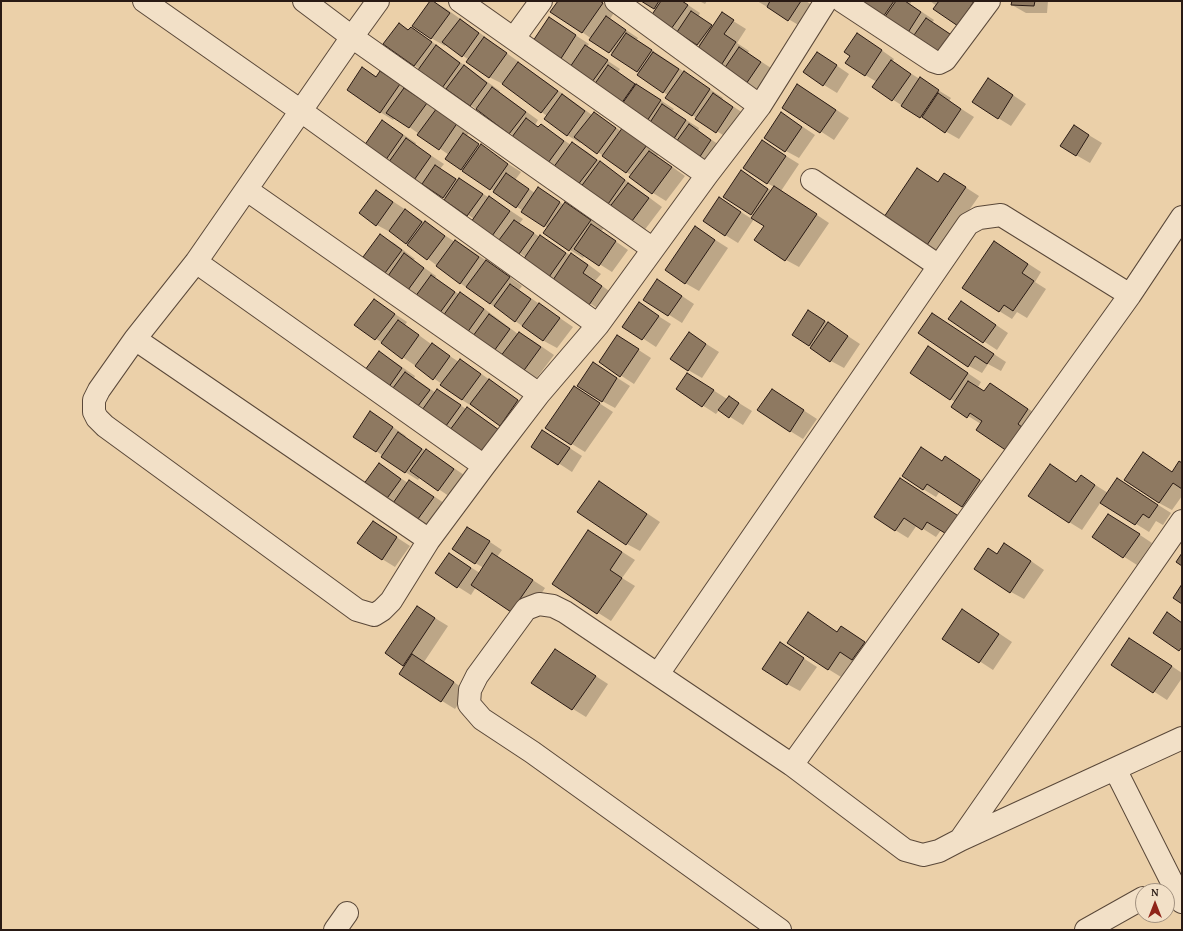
<!DOCTYPE html>
<style>
body{margin:0}
#map{position:relative;width:1183px;height:931px;overflow:hidden;background:#ebd0a9;font-family:"Gentium Book Plus",serif}
canvas{display:block}
.frame{position:absolute;inset:0;border:2px solid #291a14;pointer-events:none}
.north{position:absolute;left:1135px;top:883px;width:40px;height:40px;box-sizing:border-box;background:#f2e0c7;border:1px solid #a2917f;border-radius:50%;rotate:0deg;font-size:11px;font-weight:700;line-height:16px;text-align:center;color:#291a14}
.north::after{content:'';display:block;margin:auto;width:14px;height:18px;background:#8f2418;clip-path:polygon(50% 0,100% 100%,50% 72%,0 100%)}
</style>
<div id="map">
<canvas width="1183" height="931"></canvas>
<div class="frame"></div>
<div class="north">N</div>
</div>
<script>
const c = document.querySelector('canvas').getContext('2d');
c.lineJoin = 'round';
function paint(path, color) {
  c.fillStyle = color;
  c.fill(path, 'evenodd');
}
function shape(rows) {
  const path = new Path2D();
  for (const r of rows) {
    path.moveTo(r[0], r[1]);
    for (let i = 2; i < r.length; i += 2) path.lineTo(r[i], r[i + 1]);
  }
  return path;
}
function strokePath(path, color, width, dash) {
  c.strokeStyle = color;
  c.lineWidth = width;
  c.lineCap = dash ? 'butt' : 'round';
  c.setLineDash(dash || []);
  c.stroke(path);
}
paint(shape([
 [431,1,445,8,473,28,492,42,491,42,519,62,518,63,531,71,592,115,594,113,621,131,623,128,659,154,657,156,685,176,666,201,653,193,632,176,582,141,580,143,567,135,547,116,503,84,489,77,469,60,446,44,445,46,431,38,413,25],
 [559,1,600,1,615,11,610,19,638,38,637,40,723,98,722,99,746,115,729,139,692,115,640,73,582,32],
 [643,1,682,1,700,13,698,17,714,26,722,14,746,29,737,43,749,51,748,53,774,70,760,91,725,69,700,46,672,29,656,10],
 [699,1,707,1,705,4],
 [757,1,806,1,815,7,802,27],
 [864,1,912,1,910,4,934,20,932,23,954,63,907,33],
 [930,1,990,1,971,32],
 [1013,1,1048,1,1047,13,1026,13,1012,5],
 [549,18,589,44,587,47,620,69,618,72,674,109,672,111,699,128,698,131,724,148,712,165,699,157,572,65,560,59],
 [399,24,409,30,411,28,424,36,500,91,499,92,538,120,535,125,540,127,541,125,571,145,572,143,586,151,662,207,643,232,514,136,478,110,443,87,414,65],
 [870,42,894,59,892,62,951,98,949,101,974,117,959,139,920,117,873,87,877,82,865,75],
 [830,61,849,74,837,93,824,85],
 [363,68,377,77,394,80,412,93,470,131,466,137,521,172,515,180,535,193,538,188,564,205,565,203,579,211,604,228,601,231,628,250,612,272,585,255,583,258,570,250,548,228,447,159,449,155,395,117,393,120,380,112],
 [798,85,849,118,834,140,783,107],
 [1001,87,1026,104,1011,126,998,118],
 [383,121,416,143,415,145,444,164,440,169,502,205,523,219,519,224,540,237,554,244,571,256,571,255,585,262,601,274,595,281,615,295,603,312,549,276,526,257,473,222,474,219,446,199,428,187,425,190,386,160],
 [794,121,815,135,799,158,786,151],
 [1087,134,1102,143,1090,163,1076,155],
 [762,141,799,164,781,191,829,223,799,267,786,260,765,226,754,219,738,243,725,235,719,198,752,219,754,216,751,214,741,171,772,191,774,187,767,183],
 [945,174,979,196,940,252,927,245,939,183],
 [377,191,455,242,456,241,469,249,499,269,522,286,519,290,573,327,557,348,544,341,460,283,391,231,390,232,377,225],
 [695,227,728,248,699,291,685,283],
 [380,236,394,243,415,259,413,260,436,276,435,278,460,295,461,294,474,301,518,334,519,333,532,340,554,355,536,379,364,257],
 [1007,250,1041,272,1035,282,1046,289,1027,318,1017,312,1012,319,999,311],
 [670,288,694,304,682,323,644,299],
 [374,300,407,322,405,325,431,344,459,362,460,360,473,368,531,409,514,432,462,400,442,384,356,325],
 [639,304,671,324,656,347,624,326],
 [974,310,1008,333,997,350,950,319],
 [933,314,1006,362,1001,371,988,364,982,373,969,366],
 [822,319,860,344,844,368,831,361,793,334],
 [689,333,719,352,702,378,688,370],
 [617,336,651,358,634,384,600,362],
 [379,353,392,360,415,376,414,378,436,393,438,390,466,409,467,408,480,416,512,439,493,464,386,390],
 [941,355,981,382,978,387,985,392,990,384,1041,417,1030,433,981,424,952,406,955,402,911,372],
 [594,363,630,386,615,408,602,401],
 [688,374,727,399,729,397,752,411,743,425,719,410,716,414,677,389],
 [574,387,613,412,585,452,546,428],
 [772,390,817,419,803,439,790,431],
 [371,412,406,436,405,437,426,451,439,458,467,477,452,498,420,477,418,480,405,472,376,451],
 [543,431,582,456,572,472,532,446],
 [922,448,943,461,945,457,993,488,975,514,940,491,936,497,923,489],
 [1156,461,1172,472,1182,464,1182,496,1172,510,1159,503],
 [379,464,408,483,410,481,423,489,447,505,429,530,386,500],
 [1050,465,1077,482,1081,476,1108,493,1117,479,1171,513,1163,525,1156,521,1149,532,1101,502,1082,530,1069,522],
 [901,479,914,487,972,526,941,530,936,537,917,525,908,538,895,530],
 [612,490,660,522,640,551,627,544],
 [373,522,410,546,395,567,382,559],
 [1122,523,1152,543,1137,565,1093,537],
 [481,536,502,550,497,557,545,588,525,618,476,587,471,595,436,573,449,554,480,573,484,568,475,563],
 [602,539,635,560,622,578,635,586,611,621,553,584],
 [1018,552,1044,570,1024,599,1011,592],
 [417,607,448,626,424,662,467,691,455,709,442,701,405,666,386,653],
 [808,614,838,633,841,627,877,650,866,667,853,660,841,677,828,669],
 [976,618,1012,642,993,670,944,638],
 [780,643,817,667,800,691,787,684],
 [1143,647,1182,673,1182,678,1167,700,1113,665],
 [555,650,608,684,586,717,573,709]
]), '#0003');
const building = shape([
 [430,1,433,1,450,13,431,39,412,26,430,1],
 [558,1,600,1,603,3,582,33,550,12,558,1],
 [641,1,659,1,654,9,641,1],
 [661,1,682,1,688,5,671,29,651,16,661,1],
 [770,1,801,1,788,21,767,7,770,1],
 [863,1,894,1,883,17,862,2,863,1],
 [896,1,905,1,921,12,907,34,884,18,896,1],
 [939,1,974,1,958,26,933,9,939,1],
 [1012,1,1035,1,1034,6,1011,5,1012,1],
 [691,11,712,25,697,45,677,32,691,11],
 [722,12,734,20,724,34,736,42,720,67,696,51,722,12],
 [606,16,626,30,609,53,589,40,606,16],
 [549,17,576,35,560,60,533,41,549,17],
 [926,18,953,36,940,56,912,38,926,18],
 [460,19,479,33,462,57,442,42,460,19],
 [399,23,408,30,411,27,432,42,414,66,383,44,399,23],
 [626,33,652,50,637,72,611,55,626,33],
 [857,33,882,50,865,76,845,63,850,56,844,52,857,33],
 [484,37,507,53,489,78,466,62,484,37],
 [436,45,460,63,442,88,418,70,436,45],
 [585,45,608,60,592,82,570,67,585,45],
 [739,47,761,62,746,84,724,69,739,47],
 [653,52,679,69,663,93,637,75,653,52],
 [817,52,837,65,823,86,803,72,817,52],
 [891,60,911,74,892,101,872,87,891,60],
 [518,62,558,91,541,113,502,84,518,62],
 [464,65,487,83,470,106,446,89,464,65],
 [608,65,635,84,621,104,594,85,608,65],
 [362,67,376,77,380,71,400,84,380,113,347,90,362,67],
 [684,71,710,89,692,116,665,98,684,71],
 [920,77,939,90,920,118,901,106,920,77],
 [988,78,1013,95,998,119,972,102,988,78],
 [636,84,661,100,647,121,622,104,636,84],
 [797,84,836,110,820,133,782,108,797,84],
 [492,87,526,112,509,134,476,109,492,87],
 [404,88,427,103,409,128,386,113,404,88],
 [713,93,733,107,716,133,695,119,713,93],
 [938,93,961,109,945,133,922,117,938,93],
 [562,94,585,111,567,136,544,119,562,94],
 [662,104,686,120,673,140,649,124,662,104],
 [437,108,458,122,439,150,417,135,437,108],
 [594,112,616,128,597,154,574,137,594,112],
 [781,112,802,127,785,152,764,138,781,112],
 [526,118,538,127,541,124,564,141,548,163,512,137,526,118],
 [382,120,403,135,385,161,364,146,382,120],
 [689,124,711,140,699,158,676,142,689,124],
 [1074,125,1089,135,1076,156,1060,146,1074,125],
 [623,127,647,145,626,173,602,156,623,127],
 [463,133,479,144,461,170,445,159,463,133],
 [406,138,431,156,412,183,386,166,406,138],
 [762,140,786,156,767,184,743,168,762,140],
 [572,142,597,160,577,186,553,168,572,142],
 [481,144,508,164,490,190,462,171,481,144],
 [649,151,672,167,652,194,629,177,649,151],
 [600,161,625,180,606,207,580,188,600,161],
 [435,165,456,179,443,198,422,184,435,165],
 [917,168,938,182,944,173,966,187,927,245,884,217,917,168],
 [741,170,768,189,751,215,723,197,741,170],
 [506,173,529,189,516,208,493,192,506,173],
 [459,178,483,194,467,216,444,200,459,178],
 [628,183,649,198,629,225,608,209,628,183],
 [774,186,817,214,785,261,754,240,764,226,751,218,774,186],
 [538,187,560,202,544,227,521,212,538,187],
 [376,190,393,202,376,226,359,213,376,190],
 [489,196,510,211,492,236,471,222,489,196],
 [719,197,741,212,725,236,703,221,719,197],
 [565,202,591,220,569,251,543,233,565,202],
 [405,209,422,222,406,244,389,231,405,209],
 [514,220,534,233,519,254,499,240,514,220],
 [425,221,445,236,427,260,407,245,425,221],
 [591,224,616,241,599,266,574,249,591,224],
 [695,226,715,240,685,284,665,270,695,226],
 [380,234,402,250,385,273,363,257,380,234],
 [540,235,566,253,549,277,523,260,540,235],
 [455,240,479,257,460,284,436,266,455,240],
 [994,241,1028,264,1022,273,1034,281,1013,311,1004,305,999,312,962,288,994,241],
 [404,253,424,268,408,290,388,276,404,253],
 [571,253,588,265,583,273,602,286,589,305,553,280,571,253],
 [486,260,510,277,490,304,466,287,486,260],
 [431,275,455,292,439,314,415,297,431,275],
 [657,279,682,296,668,316,643,300,657,279],
 [510,284,531,299,515,322,494,306,510,284],
 [460,292,484,309,467,333,443,316,460,292],
 [374,299,395,314,375,340,354,325,374,299],
 [961,301,996,325,983,343,948,319,961,301],
 [639,302,659,316,642,340,622,327,639,302],
 [539,303,560,318,543,341,522,326,539,303],
 [808,310,825,321,809,346,792,335,808,310],
 [932,313,994,354,987,364,975,356,968,367,918,333,932,313],
 [489,314,510,329,494,351,473,336,489,314],
 [398,320,419,335,402,359,381,343,398,320],
 [828,322,848,336,830,362,810,348,828,322],
 [519,332,541,347,522,373,500,357,519,332],
 [689,332,706,344,688,371,670,359,689,332],
 [617,335,639,349,620,377,599,362,617,335],
 [432,343,450,356,433,380,415,366,432,343],
 [928,346,968,373,950,400,910,373,928,346],
 [379,351,402,368,386,391,362,374,379,351],
 [460,359,481,374,462,400,440,385,460,359],
 [593,362,617,378,602,402,577,386,593,362],
 [405,372,430,390,415,410,390,392,405,372],
 [687,373,714,390,702,407,676,389,687,373],
 [489,379,518,400,500,426,470,404,489,379],
 [968,381,984,391,990,383,1028,409,1018,424,1023,428,1007,451,976,430,982,421,970,413,967,418,951,407,968,381],
 [574,386,600,403,571,445,545,428,574,386],
 [437,389,461,405,443,430,420,413,437,389],
 [772,389,804,410,790,432,757,410,772,389],
 [729,396,739,403,729,418,718,410,729,396],
 [467,407,499,430,479,457,447,434,467,407],
 [370,411,393,427,376,452,353,437,370,411],
 [542,430,570,448,558,465,531,447,542,430],
 [398,432,422,449,405,473,381,457,398,432],
 [921,447,942,461,945,456,980,480,962,507,927,484,923,490,902,476,921,447],
 [426,449,454,469,438,491,410,471,426,449],
 [1143,452,1172,472,1179,461,1182,463,1182,489,1173,483,1159,503,1124,480,1143,452],
 [379,463,401,479,385,501,363,485,379,463],
 [1050,464,1076,482,1081,475,1095,485,1069,523,1028,496,1050,464],
 [900,478,960,517,948,535,927,522,922,530,904,518,895,531,874,517,900,478],
 [1117,478,1158,505,1149,518,1143,514,1135,525,1100,503,1117,478],
 [409,480,434,497,415,523,391,506,409,480],
 [599,481,647,514,626,545,577,512,599,481],
 [1108,514,1140,534,1123,558,1092,537,1108,514],
 [373,521,397,537,382,560,357,543,373,521],
 [467,527,490,541,475,564,452,549,467,527],
 [588,530,622,552,610,570,622,578,597,614,552,584,588,530],
 [1004,543,1031,561,1010,593,974,569,988,548,997,554,1004,543],
 [449,553,471,568,457,588,435,573,449,553],
 [492,553,533,580,511,612,471,585,492,553],
 [1182,553,1182,566,1176,562,1182,553],
 [1182,584,1182,604,1173,598,1182,584],
 [417,606,435,618,403,666,385,653,417,606],
 [962,609,999,634,979,663,942,639,962,609],
 [808,612,837,632,841,626,865,642,852,660,840,652,828,670,787,643,808,612],
 [1167,612,1182,623,1182,647,1179,651,1153,633,1167,612],
 [1129,638,1172,666,1153,693,1111,665,1129,638],
 [780,642,804,658,787,685,762,669,780,642],
 [555,649,596,676,572,710,531,683,555,649],
 [412,654,454,682,441,702,399,674,412,654]
]);
paint(building, '#8e7961');
strokePath(building, '#291a14', 1);
const minor = shape([
 [144,1,301,111,598,325],
 [304,1,352,37,653,249],
 [378,1,352,37,196,262,135,339,99,390,94,400,94,412,97,418,105,426,357,610,374,615,382,610,391,601,429,540,484,466,539,394,598,325,707,175,760,106,826,1],
 [460,1,707,175],
 [616,1,760,106],
 [842,1,933,61,939,63,945,60,989,1],
 [514,38,541,1],
 [812,180,939,266],
 [247,190,539,394],
 [196,262,484,466],
 [135,339,429,540],
 [658,674,968,224,979,218,1001,215,1130,295],
 [792,765,1130,295,1182,217],
 [1115,769,1182,902],
 [960,840,1182,521],
 [335,930,347,913],
 [780,930,532,752,482,719,469,704,470,690,477,676,526,609,539,604,553,606,565,612,792,765,905,850,923,855,939,851,960,840,1182,738],
 [1086,930,1143,898]
]);
strokePath(minor, '#5a4839', 24);
strokePath(minor, '#f2e0c7', 22);
</script>
